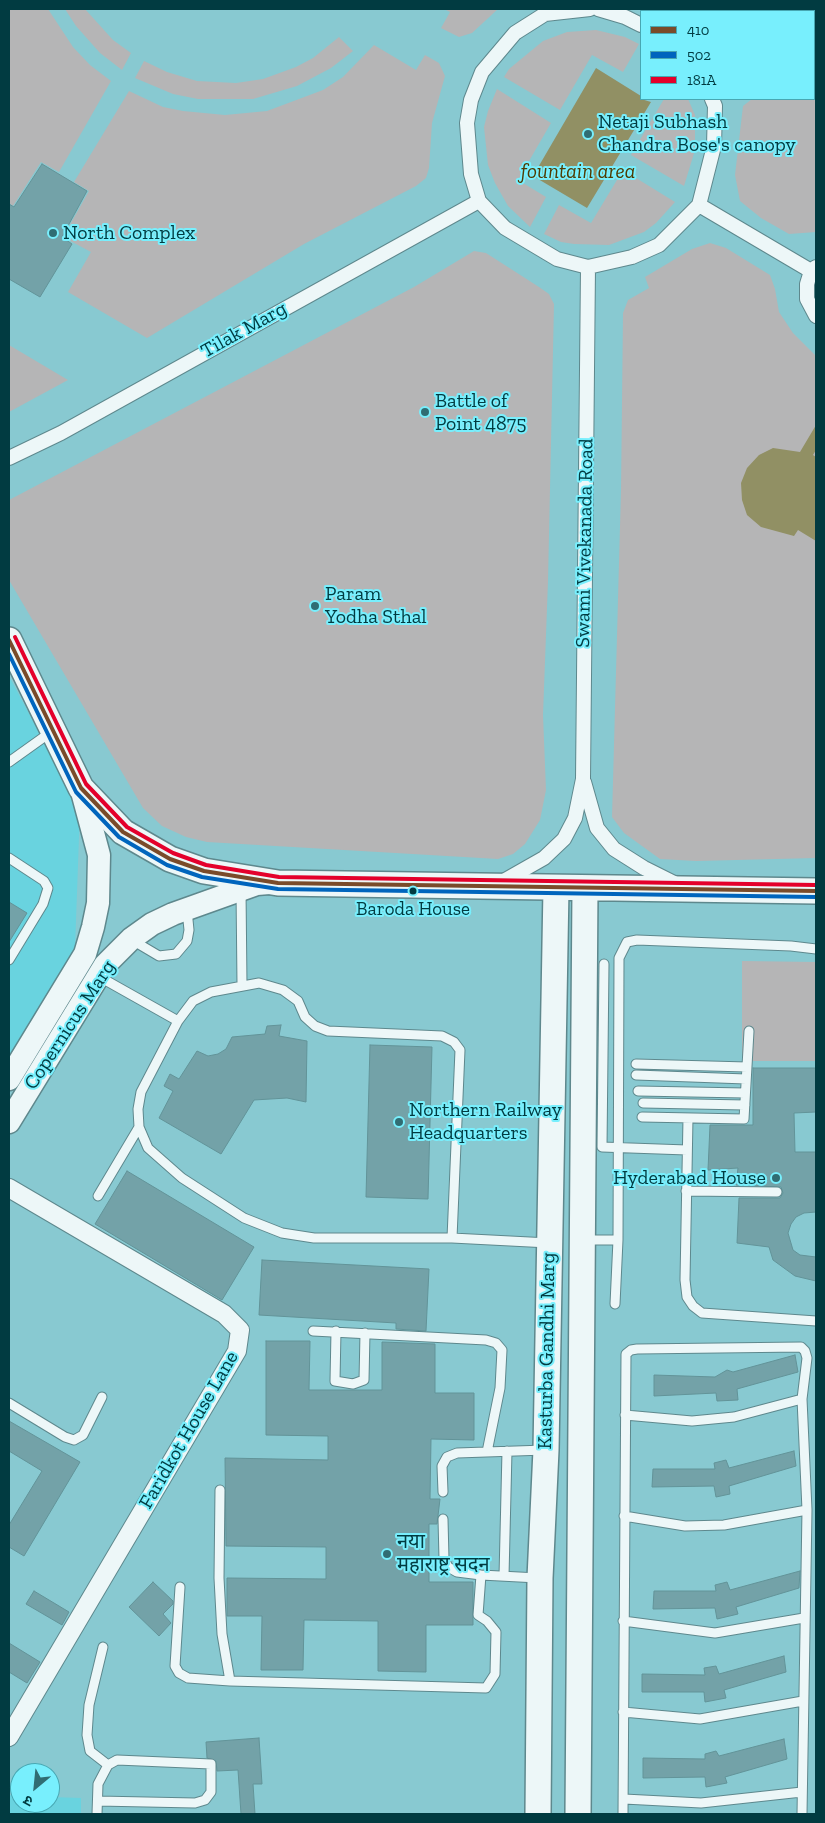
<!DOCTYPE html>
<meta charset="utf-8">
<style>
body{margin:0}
#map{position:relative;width:825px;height:1823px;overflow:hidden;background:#88c9d1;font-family:"Zilla Slab","Noto Sans Devanagari",serif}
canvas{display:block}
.frame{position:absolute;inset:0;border:10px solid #013b41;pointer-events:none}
.legend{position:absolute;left:640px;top:10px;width:175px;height:90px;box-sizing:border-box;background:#78effd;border:1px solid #48a7b2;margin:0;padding:6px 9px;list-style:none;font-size:15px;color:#013b41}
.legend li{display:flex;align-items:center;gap:10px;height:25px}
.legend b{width:25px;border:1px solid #48a7b2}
.north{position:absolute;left:10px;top:1763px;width:50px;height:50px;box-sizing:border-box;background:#78effd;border:1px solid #48a7b2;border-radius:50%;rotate:208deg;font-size:14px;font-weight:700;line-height:20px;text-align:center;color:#013b41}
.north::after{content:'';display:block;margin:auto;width:18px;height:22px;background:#306d73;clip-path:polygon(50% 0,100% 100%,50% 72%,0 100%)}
</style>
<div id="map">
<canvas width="825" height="1823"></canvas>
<div class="frame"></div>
<ul class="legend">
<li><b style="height:6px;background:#7a4b2a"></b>410</li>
<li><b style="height:6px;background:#0065bd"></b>502</li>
<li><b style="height:6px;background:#e4002b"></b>181A</li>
</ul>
<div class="north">उ</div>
</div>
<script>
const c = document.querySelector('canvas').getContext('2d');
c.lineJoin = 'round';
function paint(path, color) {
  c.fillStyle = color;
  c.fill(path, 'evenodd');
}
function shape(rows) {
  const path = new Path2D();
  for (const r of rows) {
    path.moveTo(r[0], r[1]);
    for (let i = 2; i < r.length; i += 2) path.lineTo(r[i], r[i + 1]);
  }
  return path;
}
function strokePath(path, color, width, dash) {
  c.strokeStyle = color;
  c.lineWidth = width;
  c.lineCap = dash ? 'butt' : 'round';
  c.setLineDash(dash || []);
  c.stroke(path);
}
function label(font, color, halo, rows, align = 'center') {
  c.font = font + ' "Zilla Slab","Noto Sans Devanagari",serif';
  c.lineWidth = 4;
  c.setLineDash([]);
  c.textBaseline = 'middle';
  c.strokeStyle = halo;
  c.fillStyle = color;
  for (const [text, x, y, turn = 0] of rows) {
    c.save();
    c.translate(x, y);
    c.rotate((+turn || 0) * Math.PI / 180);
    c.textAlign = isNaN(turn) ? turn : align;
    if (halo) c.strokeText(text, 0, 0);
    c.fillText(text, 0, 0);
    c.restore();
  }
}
paint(shape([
 [9,676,80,809,75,948,9,1057],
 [9,1795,20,1796,20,1803,50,1803,50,1797,81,1798,81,1814,9,1814]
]), '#69d3df');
paint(shape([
 [9,9,48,9,73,47,90,65,111,81,59,172,41,162,13,206,9,203],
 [65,9,85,9,113,40,131,53,122,70,100,53,76,26],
 [444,9,498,9,472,33,459,37,441,28,450,12],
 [662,9,742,9,737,11,666,11],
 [596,30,625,37,639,44,623,72,592,55,560,110,504,77,509,69,543,41,567,32],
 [339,37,353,51,331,68,297,86,253,99,198,99,173,94,135,78,144,61,167,72,197,81,236,83,263,79,296,67,313,58],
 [374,45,416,70,425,55,439,63,445,76,432,123,429,168,426,178,416,186,304,244,147,338,68,292,91,252,63,237,89,191,74,182,129,91,163,107,183,111,225,115,267,111,323,90,343,77],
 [816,58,816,232,789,234,761,218,740,201,735,175,743,106,752,99,814,99,814,59],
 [497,89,551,123,518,180,546,197,530,227,508,206,495,183,488,165,484,127,488,111],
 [664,99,688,99,695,115,695,150,684,186,631,155],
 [623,170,675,202,656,223,644,232,609,245,574,244,561,242,544,234,559,205,591,223],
 [710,243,726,248,770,275,775,289,779,312,793,333,816,356,816,858,696,861,660,859,624,833,612,817,621,490,623,313,628,300,649,288,645,277,692,249],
 [474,251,486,253,539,287,549,294,554,304,548,581,543,715,546,790,540,820,525,844,513,854,498,859,207,842,186,837,162,826,143,808,9,580,9,500,414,287],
 [9,345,68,380,9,412],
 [742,961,816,962,816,1061,742,1061]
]), '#b5b5b6');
paint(shape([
 [596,68,641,96,641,99,651,102,587,208,533,176],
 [816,425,816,450,813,455,816,457,816,541,798,530,794,536,761,527,747,515,742,500,741,483,747,468,759,455,773,448,800,452]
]), '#919064');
const building = shape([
 [42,164,87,191,62,237,72,244,40,297,9,279,9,204,14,207,42,164],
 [9,902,27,913,9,942,9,902],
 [281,1025,279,1036,307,1041,306,1102,287,1098,254,1100,221,1154,159,1118,173,1091,164,1086,170,1074,179,1079,197,1051,208,1056,218,1054,226,1049,232,1037,265,1034,267,1026,281,1025],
 [370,1045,432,1047,428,1199,366,1197,370,1045],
 [753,1068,816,1068,816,1112,794,1113,795,1152,816,1152,816,1212,804,1213,796,1217,791,1224,788,1233,793,1250,800,1255,816,1257,816,1281,795,1276,773,1260,769,1247,737,1243,739,1198,780,1198,783,1193,781,1187,736,1185,738,1168,708,1170,710,1125,753,1125,753,1068],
 [127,1171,254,1247,222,1300,95,1224,127,1171],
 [262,1260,429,1269,426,1331,396,1329,396,1323,259,1315,262,1260],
 [266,1341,310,1341,309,1390,382,1390,382,1342,435,1344,435,1393,474,1393,474,1440,431,1439,430,1499,440,1499,437,1524,429,1524,429,1582,473,1582,473,1625,426,1625,426,1672,378,1671,378,1621,304,1620,303,1670,261,1670,262,1616,227,1616,227,1578,326,1579,326,1547,226,1546,225,1458,328,1460,328,1436,266,1435,266,1341],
 [795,1355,798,1372,737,1389,738,1400,717,1401,716,1393,654,1396,654,1375,715,1377,727,1370,733,1372,795,1355],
 [9,1421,80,1462,24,1556,9,1547,9,1525,42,1471,9,1451,9,1421],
 [794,1451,796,1466,729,1486,730,1494,716,1497,714,1486,652,1487,653,1469,715,1469,714,1463,726,1460,729,1468,794,1451],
 [800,1571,799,1588,736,1607,738,1614,717,1619,715,1608,653,1609,654,1591,716,1591,715,1585,727,1582,730,1590,800,1571],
 [153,1582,173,1601,173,1604,163,1614,171,1623,159,1636,129,1607,153,1582],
 [34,1591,69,1612,62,1625,26,1604,34,1591],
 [9,1643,40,1662,27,1683,9,1672,9,1643],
 [784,1656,786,1672,724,1690,726,1698,705,1702,704,1692,642,1692,642,1674,705,1675,704,1668,716,1666,719,1674,784,1656],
 [259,1738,262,1784,253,1784,255,1814,241,1814,238,1770,217,1771,216,1761,207,1758,206,1742,259,1738],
 [784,1739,787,1759,725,1777,727,1783,706,1787,705,1777,643,1778,643,1758,705,1759,705,1754,716,1751,719,1756,784,1739]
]);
paint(building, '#73a2a8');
strokePath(building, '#629398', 1);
const service = shape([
 [9,762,51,732],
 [9,858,44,881,48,888,43,904,9,960],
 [241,890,242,985],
 [132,940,159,956,176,954,187,941,189,930,187,910],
 [604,964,602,1147,687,1150],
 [98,976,178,1021],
 [259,983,283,990,298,1001,305,1017,315,1026,328,1031,442,1036,454,1042,460,1050,452,1238,314,1238,282,1233,244,1218,182,1178,148,1148,139,1127,138,1109,141,1092,178,1021,193,1001,211,992,259,983],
 [636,1064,747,1067],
 [636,1075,746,1079],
 [638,1091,745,1093],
 [643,1103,745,1105],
 [642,1117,744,1119,749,1031],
 [688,1118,685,1280,687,1297,693,1306,702,1313,816,1321],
 [686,1191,777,1192],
 [98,1196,139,1127],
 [452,1238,549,1243],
 [585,1240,618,1240],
 [615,1304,618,1240,619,958,627,942,637,940,791,946,816,949],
 [313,1331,486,1340,496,1343,502,1350,500,1388,487,1452],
 [336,1331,335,1381,353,1384,364,1380,365,1333],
 [9,1403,65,1437,74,1440,83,1435,102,1397],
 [625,1415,692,1421,734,1417,802,1399,807,1510,802,1814],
 [220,1490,219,1578,222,1634,230,1681,486,1688,495,1674,496,1632,487,1621,478,1615,481,1575],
 [443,1492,442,1466,447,1457,457,1453,545,1450],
 [624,1516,685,1526,724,1525,807,1510],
 [443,1519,444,1559,448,1567,457,1572,481,1575,538,1578],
 [504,1576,507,1451],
 [180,1587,175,1666,179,1673,188,1678,230,1681],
 [623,1621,715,1633,804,1618],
 [103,1647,89,1705,87,1735,90,1751,108,1765],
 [623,1712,700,1719,803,1701],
 [624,1799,701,1803,802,1792],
 [97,1814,98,1784,108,1765,117,1760,211,1764,211,1792,205,1800,195,1803,98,1801],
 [623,1814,626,1354,631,1350,637,1349,801,1347,805,1351,807,1358,802,1399]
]);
const pedestrian = shape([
 [590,9,545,14,515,33,482,72,471,100,467,123,471,174,479,201,505,228,557,259,588,267,632,257,659,245,699,205,714,146,715,106,712,99],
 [598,9,625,17,641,25],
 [814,17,816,16],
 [699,205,811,271],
 [816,267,811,271,807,284,807,299,816,316],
 [9,458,61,433,479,201],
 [584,782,597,828,614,849,644,868,674,883],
 [500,883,544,858,564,839,575,818,583,779,588,267]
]);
const minor = shape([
 [9,1188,224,1314,240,1330,237,1351,9,1737]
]);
const tertiary = shape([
 [9,1079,85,954,93,927,98,903,99,855,81,788],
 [9,1122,105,965,131,939,152,924,173,914,257,884,269,883]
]);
const secondary = shape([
 [9,640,81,788,123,832,170,859,204,871,278,883,816,891],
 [538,1814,540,1578,546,1450,556,888],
 [578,1814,585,889]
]);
strokePath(service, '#5e888d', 11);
strokePath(pedestrian, '#5e888d', 16);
strokePath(minor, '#5e888d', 20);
strokePath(tertiary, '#5e888d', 25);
strokePath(secondary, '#5e888d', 28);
strokePath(service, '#edf7f8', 9);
strokePath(pedestrian, '#edf7f8', 14);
strokePath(minor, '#edf7f8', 18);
strokePath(tertiary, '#edf7f8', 22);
strokePath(secondary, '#edf7f8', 25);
strokePath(shape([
 [9,640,81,788,123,832,170,859,204,871,278,883,816,891]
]), '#7a4b2a', 4);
strokePath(shape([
 [9,654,76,792,119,837,167,865,202,877,278,889,816,897]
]), '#0065bd', 4);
strokePath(shape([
 [15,637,86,784,127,827,173,853,206,865,279,877,816,885]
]), '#e4002b', 4);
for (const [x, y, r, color] of [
 [588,134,5,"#306d73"],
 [53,233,5,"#306d73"],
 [425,412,5,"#306d73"],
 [315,606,5,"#306d73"],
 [413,891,4.5,"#013b41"],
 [399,1122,5,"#306d73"],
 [776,1178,5,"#306d73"],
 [387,1554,5,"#306d73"]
]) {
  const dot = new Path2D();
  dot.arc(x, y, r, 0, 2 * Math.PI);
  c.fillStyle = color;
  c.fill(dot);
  strokePath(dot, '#78effd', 2);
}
label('19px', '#013b41', '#78effd', [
 ["Baroda House",413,910]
]);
label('20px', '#013b41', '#78effd', [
 ["Netaji Subhash",598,122],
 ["Chandra Bose's canopy",598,145],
 ["North Complex",63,233],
 ["Battle of",435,401],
 ["Point 4875",435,424],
 ["Param",325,594],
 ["Yodha Sthal",325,617],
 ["Northern Railway",409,1110],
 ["Headquarters",409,1133],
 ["Hyderabad House",766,1178,"right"],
 ["नया",397,1542],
 ["महाराष्ट्र सदन",397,1565]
], 'left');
label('20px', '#013b41', '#78effd', [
 ["Tilak Marg",244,330,-29],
 ["Swami Vivekanada Road",585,543,-89],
 ["Copernicus Marg",70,1025,-57],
 ["Kasturba Gandhi Marg",547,1351,-89],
 ["Faridkot House Lane",189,1430,-60]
]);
label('italic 21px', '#503b03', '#78effd', [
 ["fountain area",578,172]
]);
</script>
